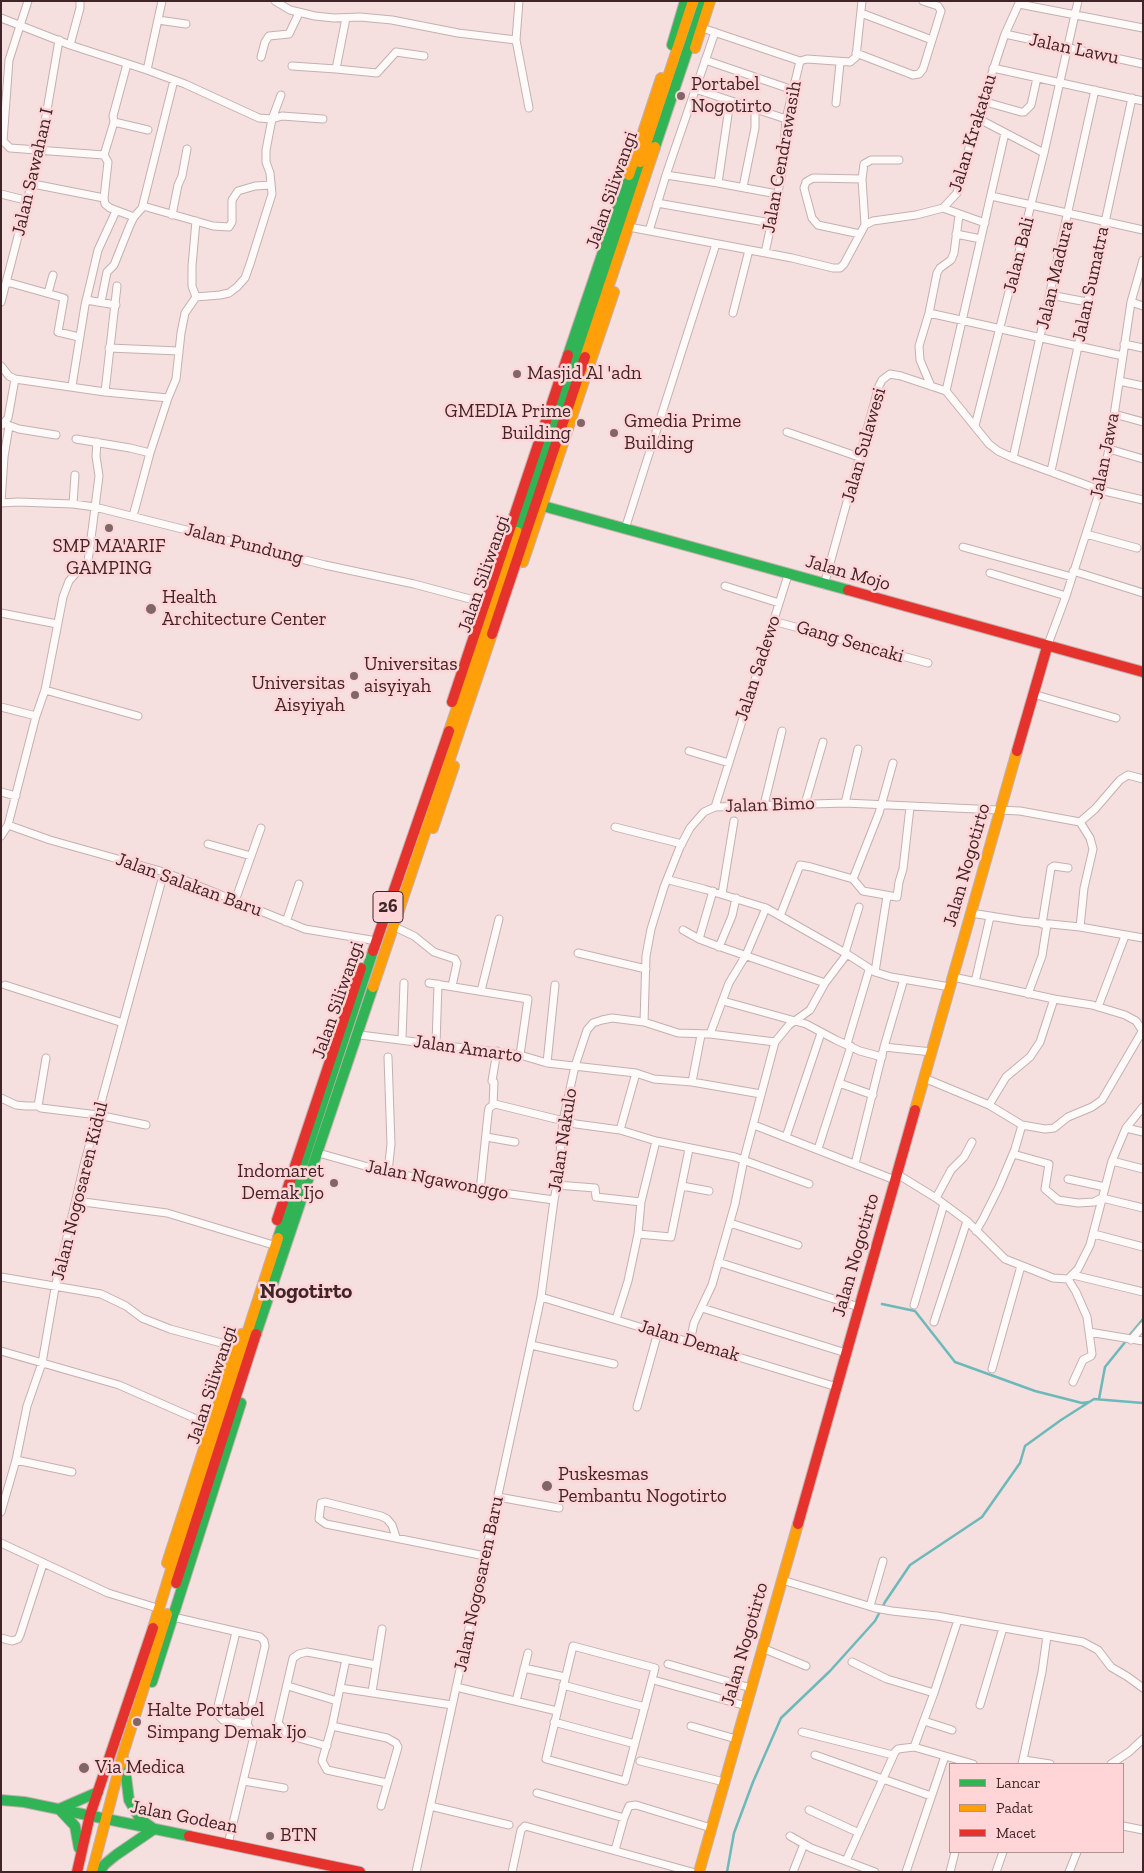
<!DOCTYPE html>
<style>
body{margin:0}
#map{position:relative;width:1144px;height:1873px;overflow:hidden;background:#f5dfdf;font-family:"Zilla Slab",serif}
canvas{display:block}
.frame{position:absolute;inset:0;border:2px solid #3f2527;pointer-events:none}
.legend{position:absolute;left:949px;top:1763px;width:175px;height:90px;box-sizing:border-box;background:#ffd5d7;border:1px solid #b28f91;margin:0;padding:6px 9px;list-style:none;font-size:15px;color:#3f2527}
.legend li{display:flex;align-items:center;gap:10px;height:25px}
.legend b{width:25px;border:1px solid #b28f91}
</style>
<div id="map">
<canvas width="1144" height="1873"></canvas>
<div class="frame"></div>
<ul class="legend">
<li><b style="height:6px;background:#30b455"></b>Lancar</li>
<li><b style="height:6px;background:#ff9f0a"></b>Padat</li>
<li><b style="height:6px;background:#e5322d"></b>Macet</li>
</ul>
</div>
<script>
const c = document.querySelector('canvas').getContext('2d');
c.lineJoin = 'round';
function shape(rows) {
  const path = new Path2D();
  for (const r of rows) {
    path.moveTo(r[0], r[1]);
    for (let i = 2; i < r.length; i += 2) path.lineTo(r[i], r[i + 1]);
  }
  return path;
}
function strokePath(path, color, width, dash) {
  c.strokeStyle = color;
  c.lineWidth = width;
  c.lineCap = dash ? 'butt' : 'round';
  c.setLineDash(dash || []);
  c.stroke(path);
}
function label(font, color, halo, rows, align = 'center') {
  c.font = font + ' "Zilla Slab",serif';
  c.lineWidth = 5;
  c.setLineDash([]);
  c.textBaseline = 'middle';
  c.strokeStyle = halo;
  c.fillStyle = color;
  for (const [text, x, y, turn = 0] of rows) {
    c.save();
    c.translate(x, y);
    c.rotate((+turn || 0) * Math.PI / 180);
    c.textAlign = isNaN(turn) ? turn : align;
    if (halo) c.strokeText(text, 0, 0);
    c.fillText(text, 0, 0);
    c.restore();
  }
}
strokePath(shape([
 [882,1304,915,1311,955,1362,1035,1391,1082,1403,1089,1402],
 [1129,1336,1143,1319],
 [1099,1399,1105,1367,1126,1341],
 [727,1872,734,1833,753,1782,781,1718,830,1671,875,1621,885,1602,910,1565,982,1517,1020,1463,1025,1446,1061,1420,1094,1399,1143,1403]
]), '#6db9ba', 2.5);
const street = shape([
 [28,1,9,60,3,141,10,148,104,155,108,162,104,198],
 [275,1,290,10,315,16,334,18,360,17,392,20,458,33,516,40],
 [519,1,516,40,529,108],
 [1019,4,1143,28],
 [861,13,932,40],
 [1,18,70,45,147,70,185,84,259,118,272,119,282,116,323,119],
 [158,20,186,24],
 [702,28,800,61],
 [1005,34,1143,64],
 [70,45,80,8,80,1],
 [856,53,913,75,919,74,923,69,941,11,938,6,923,1],
 [261,57,265,42,269,36,289,34,299,13],
 [705,60,793,90],
 [800,61,807,59,850,62,856,57,862,1],
 [127,64,113,116,114,122,148,130],
 [292,66,336,69,346,18],
 [993,68,1143,101],
 [336,69,377,73,396,52,424,56],
 [147,70,162,1],
 [695,89,786,119],
 [982,101,1021,112,1024,112,1031,105,1037,78],
 [836,103,840,63],
 [977,118,1044,153],
 [104,155,114,122],
 [666,175,718,183,730,101],
 [718,183,777,194],
 [33,184,104,198,105,204,110,208,134,217],
 [743,187,755,128,755,109],
 [1,194,29,201],
 [991,196,1143,230],
 [657,203,771,223],
 [143,206,213,226,229,227,232,222,232,200,238,191,255,186,271,185],
 [943,208,985,223],
 [172,215,178,185,182,176,187,149],
 [865,225,862,179,864,164,871,160,899,160],
 [634,228,792,258,833,268,840,268,844,264,865,225,873,221,916,215,943,208,957,193,977,118,1005,34,1020,1],
 [649,231,666,175,715,32],
 [860,234,818,225,812,218,804,188,806,182,813,178,862,179],
 [956,234,981,239],
 [765,253,782,173,786,119,800,61],
 [7,282,64,298,58,332,79,337],
 [48,293,53,275],
 [1050,295,1087,302],
 [196,297,192,286,192,266,196,221],
 [86,300,116,305],
 [1,302,40,151,59,40],
 [101,302,107,272,114,265,130,225,134,217,142,208,174,80],
 [1131,302,1143,306],
 [733,313,749,250],
 [929,313,1123,356],
 [1124,344,1143,348],
 [109,348,179,351],
 [1,366,9,376,15,379,105,392,168,398],
 [1119,381,1143,386],
 [72,386,85,305,91,280,98,250,116,211],
 [931,386,920,360,919,346,929,313,937,273,940,268,951,260,954,253,959,215],
 [946,391,1005,133],
 [105,392,117,286],
 [1114,414,1143,422],
 [5,424,19,429,56,435],
 [2,425,8,418,15,379],
 [975,426,1044,153,1078,1],
 [787,432,859,457],
 [76,439,130,448,150,453],
 [1109,449,1143,459],
 [1013,458,1095,90],
 [1051,471,1132,98],
 [1,502,4,457,9,426],
 [1,503,18,502,73,504,95,507,325,565,414,584,485,603],
 [73,504,75,475],
 [133,516,150,453,168,398,176,379,181,333,185,313,196,297,220,295,229,293,237,287,245,278,250,264,272,194,270,173,266,162,266,150,272,119,281,95],
 [625,529,716,244],
 [1086,534,1137,548],
 [963,547,1072,577],
 [1073,571,1143,593],
 [990,573,1066,596],
 [824,585,879,386,882,380,890,374,901,376,946,391,989,444,998,451,1013,458,1100,490,1143,500],
 [725,586,779,603],
 [1,613,57,624],
 [773,621,928,663],
 [1047,647,1066,596,1100,490,1109,449,1131,302,1143,260],
 [45,690,138,716],
 [1033,694,1116,718],
 [1,707,36,716],
 [689,751,729,763],
 [1,792,16,796],
 [845,803,858,749],
 [805,804,823,742],
 [764,805,782,731],
 [715,807,788,575],
 [8,825,50,840,164,872,305,929,371,940],
 [615,827,682,844],
 [1,836,8,825,36,716,45,690,63,597,69,581,76,573,86,566,88,562,99,476,96,456,97,442],
 [208,844,251,856],
 [853,879,863,891,897,897,899,882,903,869,910,807],
 [853,879,879,813,893,763],
 [669,880,704,889,766,908,847,954,875,972,891,977,950,987],
 [722,894,734,821],
 [235,901,261,828],
 [971,913,1021,921,1080,927,1143,938],
 [780,916,800,865,811,867,853,879],
 [286,922,299,884],
 [1042,924,1051,868,1054,866,1068,868],
 [1080,927,1084,888,1093,849,1090,838,1080,822],
 [397,928,414,936,434,952,455,959,457,963,452,986],
 [683,930,699,939,715,945,825,983],
 [699,939,713,891],
 [719,947,732,916,736,898],
 [578,953,646,969],
 [845,953,859,907],
 [875,972,887,896],
 [953,977,1054,999,1092,1005,1125,1015,1136,1021,1142,1030],
 [975,982,990,917],
 [429,983,528,999,520,1055],
 [5,985,123,1023],
 [481,991,499,919],
 [1028,994,1042,956,1047,924],
 [723,1001,806,1024,836,1040,860,1051,882,1057],
 [1098,1007,1125,936],
 [644,1022,646,956,651,929,664,887,680,847,690,828,704,812,715,807,845,803,1020,811,1080,822,1095,809,1120,780,1128,775,1143,779],
 [710,1034,729,983,746,955,766,908],
 [360,1035,520,1055,547,1063,636,1073,654,1079,692,1082,761,1094],
 [402,1039,404,983],
 [436,1044,438,984],
 [847,1044,869,970],
 [884,1047,932,1052],
 [388,1057,391,1144,388,1172],
 [46,1058,38,1106,41,1108,98,1115,146,1125],
 [547,1063,555,985],
 [924,1078,989,1105,1022,1125],
 [692,1082,701,1035],
 [839,1083,873,1095],
 [1,1098,16,1105,26,1106,38,1106],
 [493,1105,494,1082,492,1081,497,1051],
 [989,1105,1006,1077,1030,1057,1040,1042,1054,999],
 [754,1125,895,1180],
 [1126,1128,1143,1132],
 [620,1130,636,1073],
 [486,1137,515,1142],
 [786,1137,821,1033],
 [818,1149,851,1046],
 [322,1154,379,1170,467,1188,554,1200],
 [1013,1154,1049,1164,1045,1189,1058,1200,1078,1203,1094,1202,1102,1198,1143,1208],
 [1112,1161,1143,1169],
 [855,1164,884,1047,904,979],
 [897,1174,936,1198,967,1221,1005,1259,1053,1278,1068,1279,1078,1269,1090,1245,1112,1161,1126,1128,1143,1107],
 [1068,1179,1105,1187],
 [557,1185,595,1188,596,1197,641,1202],
 [682,1186,709,1191],
 [480,1191,488,1114,489,1108,495,1104,576,1124,620,1130,656,1141,735,1157,809,1184],
 [936,1198,951,1170,964,1157,972,1142],
 [76,1201,167,1213,270,1244],
 [730,1223,798,1245],
 [976,1231,983,1219,999,1187,1015,1149,1022,1125,1045,1129,1054,1128,1068,1117,1092,1107,1102,1100,1143,1030],
 [638,1234,671,1237,689,1149],
 [1094,1234,1143,1247],
 [718,1262,859,1307],
 [1073,1275,1143,1292],
 [1,1277,101,1294,126,1306,142,1318,170,1329,236,1347],
 [1068,1279,1076,1292,1087,1317,1092,1354,1091,1356,1083,1360,1073,1382],
 [541,1297,837,1387],
 [914,1305,944,1204],
 [702,1308,846,1353],
 [616,1319,628,1281,638,1234,641,1202,656,1141],
 [934,1322,967,1221],
 [1089,1332,1143,1341],
 [1131,1340,1143,1326],
 [690,1342,694,1323,712,1285,735,1204,744,1159,775,1042,789,1025,810,1010,825,983,847,954],
 [531,1345,614,1364],
 [1,1351,119,1385,210,1425],
 [992,1369,1021,1266],
 [637,1407,658,1332],
 [16,1460,72,1472],
 [498,1497,559,1508],
 [1,1512,16,1460,27,1406,42,1363,55,1288,84,1165,164,872],
 [396,1537,392,1525,387,1519,381,1516,325,1502,321,1503,319,1519,326,1524,485,1556],
 [1,1543,108,1593,154,1607],
 [782,1580,875,1608,892,1611,937,1616,1083,1642,1098,1650,1111,1667,1128,1677,1143,1688],
 [870,1606,883,1561],
 [173,1617,260,1637,264,1641,265,1646,247,1724],
 [1,1638,12,1641,18,1639,20,1635,43,1564],
 [573,1646,655,1668,625,1781,546,1759,573,1646],
 [762,1648,806,1666],
 [346,1659,332,1726,322,1761,327,1770,387,1783],
 [852,1662,887,1679,934,1693],
 [668,1664,751,1688],
 [524,1668,565,1677],
 [657,1681,746,1706],
 [563,1685,645,1707],
 [288,1686,337,1701],
 [456,1687,557,1711],
 [340,1688,452,1705],
 [372,1692,382,1629],
 [516,1701,528,1653],
 [980,1705,1003,1628],
 [924,1721,952,1730],
 [554,1722,635,1744],
 [332,1726,387,1738,396,1743,398,1747,381,1806],
 [691,1726,736,1739],
 [802,1732,893,1755],
 [327,1746,288,1735,278,1723,293,1658,299,1654,307,1652,376,1665],
 [914,1747,973,1764],
 [815,1755,931,1796],
 [1024,1760,1050,1764],
 [640,1761,724,1782],
 [1022,1764,1042,1672,1047,1636],
 [1111,1764,1129,1752,1143,1739],
 [244,1781,284,1788],
 [537,1793,624,1818],
 [430,1806,509,1825],
 [809,1810,857,1832],
 [1123,1826,1143,1830],
 [790,1836,811,1848,875,1872],
 [228,1844,253,1740,252,1732,247,1724,223,1720,218,1715,217,1710,236,1632],
 [615,1850,624,1818,629,1806,636,1805,711,1828],
 [846,1861,895,1752,898,1749,914,1747,934,1693,958,1620],
 [416,1872,541,1297,554,1200,557,1185,563,1121,575,1066,587,1030,593,1023,602,1020,612,1018,644,1022,678,1033,710,1034,775,1042],
 [512,1872,521,1830,525,1826,692,1872],
 [793,1872,804,1844],
 [906,1872,945,1756],
 [950,1872,955,1852],
 [996,1872,1003,1852],
 [1069,1872,1077,1852]
]);
const fast = shape([
 [672,45,685,1],
 [655,147,704,1],
 [568,355,629,175],
 [543,506,848,590],
 [517,532,640,162],
 [278,1238,373,951],
 [256,1334,373,987],
 [152,1682,241,1403],
 [1,1800,24,1802,189,1836],
 [79,1848,75,1826,59,1809,98,1792],
 [99,1872,105,1864,116,1855,154,1829,140,1819,129,1800,124,1760]
]);
const slow = shape([
 [695,48,710,1],
 [640,162,693,1],
 [629,175,661,78],
 [585,357,655,147],
 [523,562,614,292],
 [449,731,517,532],
 [433,828,454,766],
 [373,987,492,634],
 [915,1110,1017,751],
 [167,1563,241,1334],
 [153,1628,186,1521,278,1238],
 [92,1872,123,1754,167,1614],
 [699,1872,798,1524]
]);
const jam = shape([
 [848,590,1143,672],
 [492,634,585,357],
 [452,702,568,355],
 [1017,751,1047,647],
 [373,951,449,731],
 [277,1220,361,968],
 [798,1524,915,1110],
 [176,1583,256,1334],
 [189,1836,360,1872],
 [77,1872,90,1815,153,1628]
]);
strokePath(street, '#c5b0b0', 9);
strokePath(fast, '#c5b0b0', 12);
strokePath(slow, '#c5b0b0', 12);
strokePath(jam, '#c5b0b0', 12);
strokePath(street, '#fefafa', 7);
strokePath(fast, '#30b455', 10);
strokePath(slow, '#ff9f0a', 10);
strokePath(jam, '#e5322d', 10);
for (const [x, y, r, color] of [
 [681,96,5,"#7f6667"],
 [517,374,5,"#7f6667"],
 [581,423,5,"#7f6667"],
 [614,433,5,"#7f6667"],
 [109,528,5,"#7f6667"],
 [151,609,6,"#7f6667"],
 [354,676,5,"#7f6667"],
 [355,695,5,"#7f6667"],
 [334,1183,5,"#7f6667"],
 [547,1486,6,"#7f6667"],
 [137,1722,5,"#7f6667"],
 [84,1768,6,"#7f6667"],
 [270,1836,5,"#7f6667"]
]) {
  const dot = new Path2D();
  dot.arc(x, y, r, 0, 2 * Math.PI);
  c.fillStyle = color;
  c.fill(dot);
  strokePath(dot, '#ffd5d7', 2);
}
for (const [x, y, w] of [
 [388,907,30]
]) {
  const box = new Path2D();
  box.roundRect(x - w / 2, y - 15.5, w, 31, 4);
  c.fillStyle = '#ffd5d7';
  c.fill(box);
  strokePath(box, '#3f2527', 1);
}
label('bold 18px', '#3f2527', null, [
 ["26",388,907]
]);
label('19px', '#3f2527', '#ffd5d7', [
 ["Jalan Lawu",1074,49,12],
 ["Jalan Krakatau",973,133,-73],
 ["Jalan Cendrawasih",782,157,-80],
 ["Jalan Sawahan I",33,172,-77],
 ["Jalan Siliwangi",612,190,-71],
 ["Jalan Bali",1019,255,-76],
 ["Jalan Madura",1055,275,-77],
 ["Jalan Sumatra",1091,284,-78],
 ["Jalan Sulawesi",864,445,-74],
 ["Jalan Jawa",1105,456,-79],
 ["Jalan Pundung",244,544,14],
 ["Jalan Mojo",848,573,16],
 ["Jalan Siliwangi",484,574,-71],
 ["Gang Sencaki",850,642,16],
 ["Jalan Sadewo",758,668,-72],
 ["Jalan Bimo",770,805,-2],
 ["Jalan Nogotirto",967,865,-74],
 ["Jalan Salakan Baru",189,885,20],
 ["Jalan Siliwangi",338,1000,-71],
 ["Jalan Amarto",468,1049,8],
 ["Jalan Nakulo",563,1140,-81],
 ["Jalan Ngawonggo",437,1180,11],
 ["Jalan Nogosaren Kidul",80,1191,-76],
 ["Jalan Nogotirto",856,1255,-74],
 ["Jalan Demak",689,1341,17],
 ["Jalan Siliwangi",212,1385,-72],
 ["Jalan Nogosaren Baru",479,1584,-78],
 ["Jalan Nogotirto",745,1644,-74],
 ["Jalan Godean",184,1817,11]
]);
label('19px', '#3f2527', '#ffd5d7', [
 ["Portabel",691,85],
 ["Nogotirto",691,107],
 ["Masjid Al 'adn",527,374],
 ["GMEDIA Prime",571,412,"right"],
 ["Building",571,434,"right"],
 ["Gmedia Prime",624,422],
 ["Building",624,444],
 ["SMP MA'ARIF",109,547,"center"],
 ["GAMPING",109,569,"center"],
 ["Health",162,598],
 ["Architecture Center",162,620],
 ["Universitas",364,665],
 ["aisyiyah",364,687],
 ["Universitas",345,684,"right"],
 ["Aisyiyah",345,706,"right"],
 ["Indomaret",324,1172,"right"],
 ["Demak Ijo",324,1194,"right"],
 ["Puskesmas",558,1475],
 ["Pembantu Nogotirto",558,1497],
 ["Halte Portabel",147,1711],
 ["Simpang Demak Ijo",147,1733],
 ["Via Medica",95,1768],
 ["BTN",280,1836]
], 'left');
label('bold 21px', '#3f2527', '#ffd5d7', [
 ["Nogotirto",306,1292]
]);
</script>
